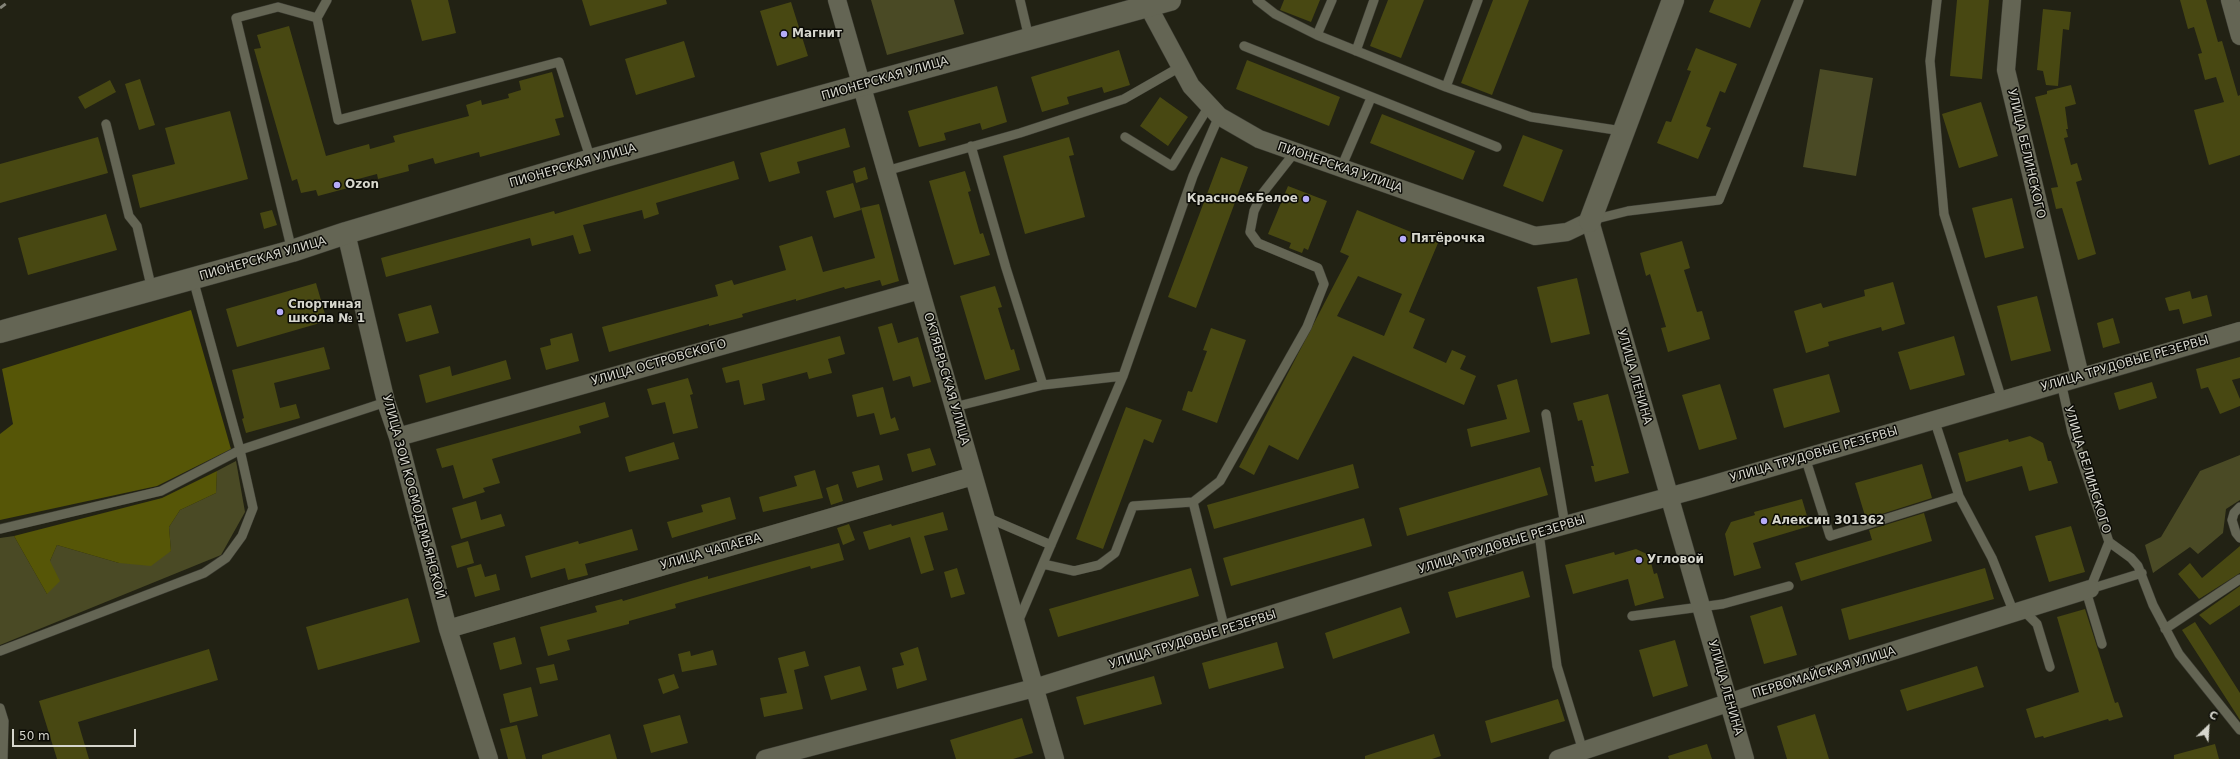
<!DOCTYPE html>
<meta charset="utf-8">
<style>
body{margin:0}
#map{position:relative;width:2240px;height:759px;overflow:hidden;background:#222214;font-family:"DejaVu Sans",sans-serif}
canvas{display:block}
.north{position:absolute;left:2188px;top:707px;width:40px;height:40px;-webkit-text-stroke:3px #0b0b06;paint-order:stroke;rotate:25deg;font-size:11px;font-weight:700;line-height:16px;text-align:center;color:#d6d6cd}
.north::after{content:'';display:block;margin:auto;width:14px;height:18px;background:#d6d6cd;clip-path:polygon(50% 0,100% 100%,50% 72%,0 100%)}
.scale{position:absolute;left:12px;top:729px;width:124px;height:18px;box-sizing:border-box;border:2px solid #d6d6cd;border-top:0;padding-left:5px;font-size:12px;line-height:14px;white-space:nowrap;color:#d6d6cd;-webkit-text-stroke:3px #0b0b06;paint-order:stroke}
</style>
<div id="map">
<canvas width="2240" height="759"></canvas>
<div class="north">С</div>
<div class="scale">50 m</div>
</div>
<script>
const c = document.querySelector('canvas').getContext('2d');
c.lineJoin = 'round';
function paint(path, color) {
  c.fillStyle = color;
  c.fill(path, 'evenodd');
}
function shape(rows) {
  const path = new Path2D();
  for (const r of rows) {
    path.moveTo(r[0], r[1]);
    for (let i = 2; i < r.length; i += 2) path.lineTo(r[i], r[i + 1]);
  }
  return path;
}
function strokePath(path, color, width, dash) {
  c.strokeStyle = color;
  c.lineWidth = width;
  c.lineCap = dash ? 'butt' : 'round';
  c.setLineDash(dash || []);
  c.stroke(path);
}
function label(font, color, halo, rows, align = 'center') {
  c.font = font + ' "DejaVu Sans",sans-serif';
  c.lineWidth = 3;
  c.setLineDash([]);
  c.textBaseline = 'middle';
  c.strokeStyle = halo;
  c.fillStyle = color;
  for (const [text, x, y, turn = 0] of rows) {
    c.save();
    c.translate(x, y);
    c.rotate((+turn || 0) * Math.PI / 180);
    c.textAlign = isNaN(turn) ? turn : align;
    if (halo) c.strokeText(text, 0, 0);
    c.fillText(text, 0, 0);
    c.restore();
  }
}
paint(shape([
 [871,0,954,0,964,34,887,55],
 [1820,69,1873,78,1856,176,1803,167],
 [2240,455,2240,500,2226,509,2223,533,2198,554,2190,547,2153,573,2145,545,2161,537,2200,471],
 [236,461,245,512,221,555,0,645,0,538,14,536,47,594,50,561,57,545,119,563,171,551,169,527,180,510,216,493,217,471]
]), '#4a4a25');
paint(shape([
 [191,310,231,449,157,486,0,520,0,434,13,424,2,369],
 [217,471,216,493,180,510,169,527,171,551,151,566,119,563,57,545,50,561,60,581,47,594,14,536,162,498]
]), '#565607');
paint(shape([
 [411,0,448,0,456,33,422,41],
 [582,0,666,0,667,4,590,26],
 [1284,0,1320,0,1311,22,1280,10],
 [1388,0,1424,0,1401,58,1370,46],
 [1493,0,1529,0,1492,95,1461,83],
 [1714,0,1761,0,1750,28,1709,12],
 [1957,0,1989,0,1982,79,1950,76],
 [2180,0,2206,0,2218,42,2222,41,2238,96,2240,95,2240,155,2209,165,2194,110,2224,102,2216,77,2205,80,2198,54,2202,53,2194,27,2188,29],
 [791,2,808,56,777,66,760,11],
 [2043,9,2071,12,2069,30,2063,29,2058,86,2046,85,2043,71,2037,70],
 [289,26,326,156,369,144,370,149,395,142,393,136,469,116,466,105,481,100,482,105,509,98,508,94,521,90,519,81,552,72,564,117,555,119,560,135,480,157,479,152,435,164,433,158,408,165,409,171,378,179,377,174,347,182,348,188,318,196,316,190,301,193,297,179,292,181,254,49,261,48,257,35],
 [684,41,695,77,636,95,625,59],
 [1696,48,1737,64,1725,93,1720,91,1706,126,1711,128,1698,159,1657,143,1666,121,1671,122,1691,71,1687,70],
 [1119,50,1130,85,1104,93,1102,87,1067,97,1069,104,1042,112,1031,77],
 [1247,60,1340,97,1329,126,1236,89],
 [140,79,155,125,139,130,125,84],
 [110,80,116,92,85,109,78,97],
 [2071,85,2076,104,2065,107,2068,129,2066,129,2068,137,2064,138,2071,165,2077,163,2082,180,2076,182,2096,254,2078,260,2062,208,2056,209,2051,188,2058,187,2035,97,2047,94,2047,91],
 [997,86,1007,122,982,130,980,123,944,133,946,140,919,147,908,111],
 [1160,97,1188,117,1168,146,1140,126],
 [1981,102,1998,156,1959,168,1942,114],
 [230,111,248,179,140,208,132,175,175,164,165,128],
 [1382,114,1475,151,1463,180,1370,143],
 [845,128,850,147,797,162,800,173,769,182,760,153],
 [1523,135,1563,150,1543,202,1503,186],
 [98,137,108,173,0,203,0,164],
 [1069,137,1074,155,1069,156,1085,217,1025,234,1003,156],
 [1221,157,1248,167,1196,308,1168,297],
 [734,161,739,179,656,203,659,214,644,219,642,210,583,225,591,251,579,254,573,235,532,246,530,238,386,277,381,258,554,211,555,214],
 [865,167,868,179,856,183,853,171],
 [965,171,971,191,968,192,980,234,983,233,990,255,954,265,929,181],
 [853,183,861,210,834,218,826,191],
 [1288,186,1327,201,1308,250,1304,248,1302,253,1289,248,1291,243,1268,234],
 [2012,198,2024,248,1985,258,1972,208],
 [879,204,899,281,882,286,880,280,845,289,844,287,796,301,796,299,742,314,743,317,709,326,709,324,609,352,602,327,718,296,715,285,732,280,734,285,786,270,779,246,812,236,823,272,875,258,861,208],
 [272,210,277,225,264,229,260,213],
 [1357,210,1438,243,1409,312,1425,319,1413,348,1446,363,1452,350,1466,356,1460,369,1476,376,1464,405,1353,356,1298,460,1269,445,1254,475,1239,467,1349,256,1340,252],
 [1358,276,1402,294,1384,336,1337,316],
 [106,214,117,250,28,275,18,238],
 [1682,241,1690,268,1684,270,1697,312,1702,311,1710,339,1668,352,1661,328,1666,327,1650,274,1646,276,1640,253],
 [1577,278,1590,334,1551,343,1537,287],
 [1893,282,1905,324,1882,331,1881,327,1828,342,1829,346,1806,353,1794,311,1821,303,1823,308,1865,296,1864,290],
 [316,283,327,321,237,347,226,309],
 [995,286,1002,307,998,308,1011,350,1014,349,1020,370,985,380,960,296],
 [2190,291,2192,299,2207,295,2212,316,2183,324,2179,309,2169,311,2165,298],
 [2037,296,2051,351,2011,361,1997,306],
 [431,305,439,333,406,342,398,314],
 [2113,318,2120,343,2103,348,2097,323],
 [892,323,898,343,918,337,931,382,913,387,910,376,893,381,878,327],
 [1211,328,1246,340,1217,423,1182,410,1188,391,1192,392,1207,351,1203,350],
 [572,333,579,361,546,370,540,348,551,345,550,339],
 [840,336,845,354,828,359,832,373,809,379,807,372,762,384,765,400,744,405,739,380,726,383,722,368],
 [1954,336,1965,375,1910,390,1898,352],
 [324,347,330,369,274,383,280,408,296,404,300,418,246,433,242,419,244,418,232,370],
 [2240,357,2240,378,2232,380,2240,399,2240,406,2220,414,2208,387,2201,389,2196,369],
 [506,360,511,379,426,403,419,375,450,366,452,376],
 [1829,374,1840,412,1784,428,1773,389],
 [688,378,693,394,690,395,698,428,673,434,665,402,652,405,647,389],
 [1517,379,1530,432,1471,447,1467,429,1507,419,1497,385],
 [2152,382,2157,398,2119,410,2114,393],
 [1720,384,1737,439,1699,450,1682,395],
 [883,387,891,419,895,417,899,430,880,435,874,413,857,417,852,395],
 [1608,394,1629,473,1595,482,1591,466,1594,466,1582,420,1578,421,1573,403],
 [605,402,609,417,579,426,581,433,492,459,500,483,483,488,485,492,463,499,453,465,442,468,436,449],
 [1126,407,1162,420,1153,443,1144,439,1103,549,1076,539],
 [2030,436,2043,443,2048,461,2051,461,2058,483,2029,491,2022,466,1966,482,1958,453,2008,439,2009,442],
 [674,442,679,459,629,472,625,457],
 [930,448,936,465,912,472,907,454],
 [1353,464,1359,488,1214,529,1207,505],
 [1922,464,1932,498,1866,519,1855,483],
 [879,465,883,480,857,488,852,472],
 [1540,467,1548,495,1407,536,1399,508],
 [815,470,823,498,763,512,759,497,797,486,794,476],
 [838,484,843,501,831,505,826,488],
 [730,497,736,519,672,538,667,522,703,512,701,505],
 [1802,499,1810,526,1753,543,1761,568,1734,576,1725,534,1731,522,1755,515,1754,512],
 [476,501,481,520,501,514,505,526,461,539,452,508],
 [943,512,948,530,924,536,934,570,921,574,910,537,869,550,863,532,891,524,892,526],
 [1924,513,1932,541,1801,581,1795,563,1872,540,1869,530],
 [1364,518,1372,546,1231,586,1223,558],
 [849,524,855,540,843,545,837,528],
 [2071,526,2085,572,2049,582,2035,536],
 [632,529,638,550,585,564,588,575,568,580,565,568,531,578,525,556,578,541,579,544],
 [468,541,474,563,457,568,451,546],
 [839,543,844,560,811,569,810,566,675,604,676,608,629,621,629,624,567,640,570,650,548,656,540,627,597,612,595,606,622,599,623,601,708,576,708,579],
 [2240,546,2240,573,2199,599,2178,574,2190,563,2202,578],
 [1636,549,1649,555,1654,574,1657,573,1664,598,1635,606,1628,579,1573,594,1565,565,1614,552,1615,555],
 [481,564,485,577,496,574,500,590,475,597,467,568],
 [957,568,965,594,951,598,944,572],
 [1191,568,1199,596,1058,637,1049,609],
 [1985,568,1994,599,1849,640,1841,609],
 [1523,571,1530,597,1456,618,1448,592],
 [2240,586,2240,605,2210,625,2199,615],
 [408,598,420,642,318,670,306,627],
 [1782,606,1797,655,1764,664,1750,616],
 [1401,607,1410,633,1333,659,1325,633],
 [2085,609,2115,703,2118,702,2123,717,2109,721,2108,719,2044,738,2043,736,2035,738,2026,709,2079,692,2057,617],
 [2195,622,2240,693,2240,720,2182,630],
 [515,637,522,664,500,670,493,643],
 [1675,640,1688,686,1653,697,1639,650],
 [1277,642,1284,668,1209,689,1202,663],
 [918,647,927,680,897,689,892,668,904,665,900,653],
 [209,649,218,680,78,722,89,759,57,759,39,701],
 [713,650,717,665,682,672,678,654,690,651,691,656],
 [805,651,809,666,794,670,803,709,764,717,760,698,787,693,778,658],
 [554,664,558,680,540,684,536,668],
 [860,666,867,690,831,700,824,676],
 [1977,666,1984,687,1907,711,1900,690],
 [674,674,679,688,663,694,658,679],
 [1154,676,1162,704,1084,725,1076,697],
 [531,687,538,716,510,723,503,694],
 [1558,699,1565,721,1491,743,1485,721],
 [1815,714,1829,759,1787,759,1777,726],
 [680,715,688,743,651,753,643,725],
 [1022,718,1033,753,1013,759,956,759,950,740],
 [517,725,526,759,508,759,500,729],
 [610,734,617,759,542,759,542,755],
 [1434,734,1441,756,1432,759,1365,759,1365,756],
 [1707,744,1712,759,1669,759,1668,756],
 [2215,744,2219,759,2174,759,2174,755]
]), '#484812');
const lane = shape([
 [1020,0,1029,38],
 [1257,0,1275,14,1317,35,1446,87,1531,117,1622,131],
 [1937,0,1930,61,1944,214,2002,400],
 [317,18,338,120,559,62,591,160],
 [1317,35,1332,0],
 [1244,46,1497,147],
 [1356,51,1374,0],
 [1446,87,1478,0],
 [106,124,129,216,137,226,152,290],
 [1125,137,1172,166,1209,106],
 [971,146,1006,268,1043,385],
 [1341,168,1371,98],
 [886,171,1020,133,1124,99,1180,67],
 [1592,220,1628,211,1719,200,1799,0],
 [292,251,236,18,278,7,317,18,327,0],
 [2061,382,2072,432,2109,542,2131,558,2138,566,2153,605,2179,654,2240,730],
 [954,407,1043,385,1123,376],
 [1546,414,1565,525],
 [1934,419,1959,496,1992,558,2014,613],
 [1805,457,1830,536,1959,496],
 [1193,502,1220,481,1307,327,1324,284,1318,268,1258,243,1250,232,1254,211,1262,194,1295,152],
 [2240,507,2234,513,2232,520,2236,533,2240,538],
 [986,517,1051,545],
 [0,529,161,491,240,450,386,402],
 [1539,533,1557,666,1583,751],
 [1043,564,1074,571,1099,565,1115,553,1133,506,1193,502,1225,630],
 [2090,589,2142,573],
 [2090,589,2109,542],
 [2086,591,2102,644],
 [2023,610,2037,624,2050,667],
 [1632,616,1723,604,1789,586],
 [1018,622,1123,376,1193,176,1219,116],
 [2165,629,2240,579],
 [0,651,204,573,226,558,242,536,253,508,240,450,193,279],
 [0,708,4,721,3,759]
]);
const street = shape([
 [837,0,1055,759],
 [2012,0,2006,70,2080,376],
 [2230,0,2240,36],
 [1148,6,1191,86,1219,116,1259,139,1535,236,1567,232,1590,221,1745,759],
 [346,233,386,402,398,437,448,629,489,759],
 [398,437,920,290],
 [448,629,973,476],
 [765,759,1034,688,1518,538,1701,488,2240,331],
 [1558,759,1755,694,2090,589]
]);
const secondary = shape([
 [1590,221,1673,0],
 [0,332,292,251,346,233,591,160,1170,0]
]);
strokePath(lane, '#3c3c33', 10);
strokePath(street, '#3c3c33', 19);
strokePath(secondary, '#3c3c33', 23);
strokePath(lane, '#646554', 9);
strokePath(street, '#646554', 18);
strokePath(secondary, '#646554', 22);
strokePath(shape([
 [0,8,11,0]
]), '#848479', 3, [7, 7]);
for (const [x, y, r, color] of [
 [784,34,4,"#b6acf8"],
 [337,185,4,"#b6acf8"],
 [1306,199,4,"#b6acf8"],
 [1403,239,4,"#b6acf8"],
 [280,312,4,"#b6acf8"],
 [1764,521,4,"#b6acf8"],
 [1639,560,4,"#b6acf8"]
]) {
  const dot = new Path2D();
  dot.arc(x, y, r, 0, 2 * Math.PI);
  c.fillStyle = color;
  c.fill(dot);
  strokePath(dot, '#0b0b06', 1.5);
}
label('bold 12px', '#d6d6cd', '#0b0b06', [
 ["Магнит",792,34],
 ["Ozon",345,185],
 ["Красное&Белое",1298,199,"right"],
 ["Пятёрочка",1411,239],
 ["Спортиная",288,305],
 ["школа № 1",288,319],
 ["Алексин 301362",1772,521],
 ["Угловой",1647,560]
], 'left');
label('12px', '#d6d6cd', '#0b0b06', [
 ["ПИОНЕРСКАЯ УЛИЦА",885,79,-16],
 ["УЛИЦА БЕЛИНСКОГО",2026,154,77],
 ["ПИОНЕРСКАЯ УЛИЦА",573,166,-16],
 ["ПИОНЕРСКАЯ УЛИЦА",1340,168,19],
 ["ПИОНЕРСКАЯ УЛИЦА",263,259,-16],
 ["УЛИЦА ОСТРОВСКОГО",659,363,-16],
 ["УЛИЦА ТРУДОВЫЕ РЕЗЕРВЫ",2125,364,-16],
 ["УЛИЦА ЛЕНИНА",1634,377,74],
 ["ОКТЯБРЬСКАЯ УЛИЦА",946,379,74],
 ["УЛИЦА ТРУДОВЫЕ РЕЗЕРВЫ",1814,455,-16],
 ["УЛИЦА БЕЛИНСКОГО",2087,470,73],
 ["УЛИЦА ЗОИ КОСМОДЕМЬЯНСКОЙ",413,497,75],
 ["УЛИЦА ТРУДОВЫЕ РЕЗЕРВЫ",1502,545,-17],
 ["УЛИЦА ЧАПАЕВА",711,552,-16],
 ["УЛИЦА ТРУДОВЫЕ РЕЗЕРВЫ",1193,640,-17],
 ["ПЕРВОМАЙСКАЯ УЛИЦА",1824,673,-17],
 ["УЛИЦА ЛЕНИНА",1725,688,74]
]);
</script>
